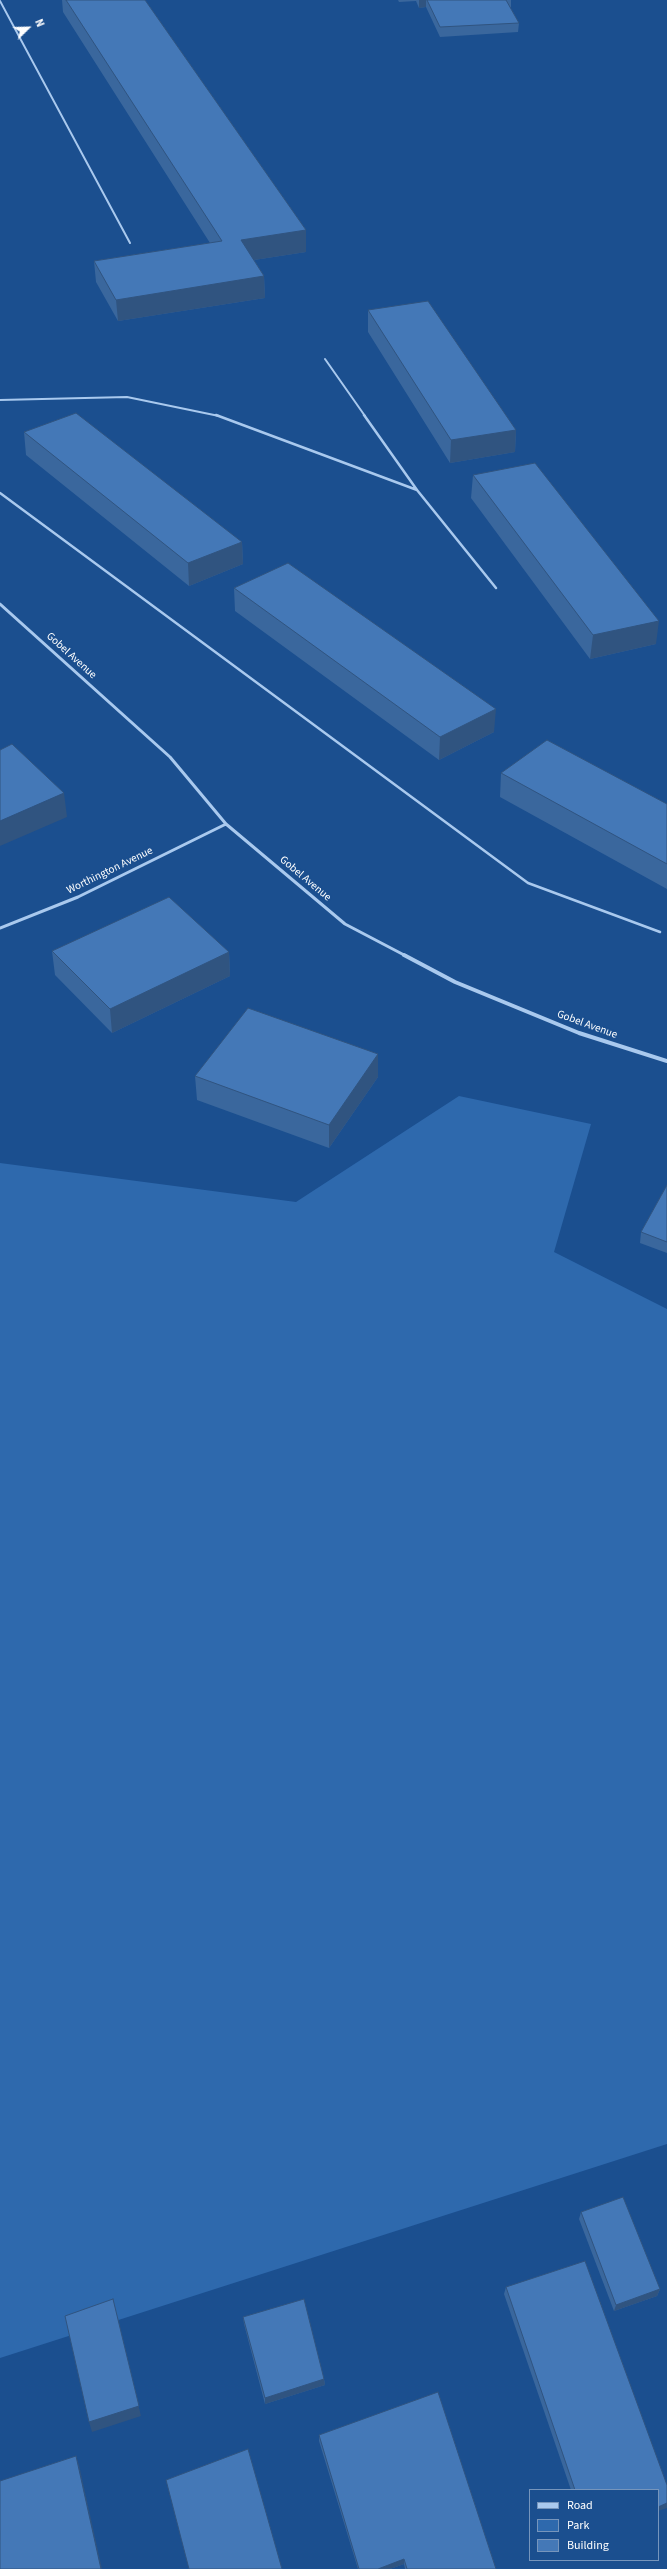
<!DOCTYPE html>
<style>
body{margin:0}
#map{position:relative;width:667px;height:2569px;overflow:hidden;background:#1b4f8f;font-family:"Source Sans 3",sans-serif}
canvas{display:block}
.legend{position:absolute;left:529px;top:2489px;width:130px;height:72px;box-sizing:border-box;background:#1b4f8f;border:1px solid #7695bc;margin:0;padding:5px 7px;list-style:none;font-size:12px;color:#fff}
.legend li{display:flex;align-items:center;gap:8px;height:20px}
.legend b{width:20px;border:1px solid #7695bc}
.north{position:absolute;left:8px;top:8px;width:40px;height:40px;-webkit-text-stroke:3px #1b4f8f;paint-order:stroke;rotate:67deg;font-size:11px;font-weight:700;line-height:16px;text-align:center;color:#fff}
.north::after{content:'';display:block;margin:auto;width:14px;height:18px;background:#fff;clip-path:polygon(50% 0,100% 100%,50% 72%,0 100%)}
</style>
<div id="map">
<canvas width="667" height="2569"></canvas>
<ul class="legend">
<li><b style="height:5px;background:#a9c9ee"></b>Road</li>
<li><b style="height:11px;background:#2e69ad"></b>Park</li>
<li><b style="height:11px;background:#4478b7"></b>Building</li>
</ul>
<div class="north">N</div>
</div>
<script>
const c = document.querySelector('canvas').getContext('2d');
c.lineJoin = 'round';
function paint(path, color) {
  c.fillStyle = color;
  c.fill(path, 'evenodd');
}
function shape(rows) {
  const path = new Path2D();
  for (const r of rows) {
    path.moveTo(r[0], r[1]);
    for (let i = 2; i < r.length; i += 2) path.lineTo(r[i], r[i + 1]);
  }
  return path;
}
function strokePath(path, color, width, dash) {
  c.strokeStyle = color;
  c.lineWidth = width;
  c.lineCap = dash ? 'butt' : 'round';
  c.setLineDash(dash || []);
  c.stroke(path);
}
function label(font, color, halo, rows, align = 'center') {
  c.font = font + ' "Source Sans 3",sans-serif';
  c.lineWidth = 3.5;
  c.setLineDash([]);
  c.textBaseline = 'middle';
  c.strokeStyle = halo;
  c.fillStyle = color;
  for (const [text, x, y, turn = 0] of rows) {
    c.save();
    c.translate(x, y);
    c.rotate((+turn || 0) * Math.PI / 180);
    c.textAlign = isNaN(turn) ? turn : align;
    if (halo) c.strokeText(text, 0, 0);
    c.fillText(text, 0, 0);
    c.restore();
  }
}
paint(shape([
 [459,1096,591,1124,554,1252,667,1309,667,2144,0,2358,0,1163,296,1202]
]), '#2e69ad');
strokePath(shape([
 [0,1,130,243],
 [325,359,365,416],
 [0,400,127,397,219,416]
]), '#a9c9ee', 2);
strokePath(shape([
 [216,415,417,490,496,588],
 [364,415,417,490],
 [0,493,528,883,660,932]
]), '#a9c9ee', 2.5);
strokePath(shape([
 [0,604,170,757,226,824,345,924,406,956],
 [0,928,78,897,226,824]
]), '#a9c9ee', 3);
strokePath(shape([
 [404,955,455,982,579,1033,667,1061]
]), '#a9c9ee', 4);
paint(shape([
 [62,0,145,0,306,230,306,252,254,260,264,276,265,298,118,321,96,282,94,261,210,243,63,12],
 [398,0,511,0,511,7,510,7,519,23,518,32,440,37,426,7,419,8,416,1,399,2],
 [368,310,516,430,515,452,450,463,368,332],
 [24,432,242,542,243,564,189,586,26,455],
 [473,475,656,644,590,659,471,498],
 [234,588,494,732,439,760,235,611],
 [501,773,667,804,667,889,500,797],
 [52,951,229,952,230,976,112,1033,55,975],
 [378,1054,378,1077,329,1148,197,1100,195,1076],
 [667,1185,667,1253,640,1243,641,1232],
 [581,2212,660,2289,657,2296,614,2311,579,2219],
 [506,2287,658,2490,571,2490,504,2294],
 [243,2317,324,2379,325,2385,265,2404,244,2324],
 [319,2435,496,2569,405,2569,404,2564,390,2569,358,2569,319,2441]
]), '#3a679d');
paint(shape([
 [419,0,426,0,426,7,419,8],
 [306,230,306,252,241,262,241,240],
 [264,276,265,298,118,321,116,300],
 [516,430,515,452,450,463,451,440],
 [242,542,243,564,189,586,188,563],
 [659,621,656,644,590,659,593,635],
 [496,709,494,732,439,760,440,737],
 [64,793,67,817,0,846,0,821],
 [229,952,230,976,112,1033,110,1009],
 [378,1054,378,1077,329,1148,329,1125],
 [660,2289,657,2296,614,2311,616,2305],
 [113,2299,141,2416,92,2432,89,2422],
 [324,2379,325,2385,265,2404,265,2398],
 [76,2456,79,2465,102,2569,101,2569],
 [667,2503,667,2508,658,2511,658,2507],
 [404,2559,404,2564,390,2569,378,2569]
]), '#305480');
const building = shape([
 [66,0,145,0,306,230,241,240,264,276,116,300,94,261,222,241,66,0],
 [427,0,506,0,519,23,440,27,427,0],
 [428,301,516,430,451,440,368,310,428,301],
 [76,413,242,542,188,563,24,432,76,413],
 [535,463,659,621,593,635,473,475,535,463],
 [288,563,496,709,440,737,234,588,288,563],
 [547,740,667,804,667,864,501,773,547,740],
 [12,744,64,793,0,821,0,750,12,744],
 [169,897,229,952,110,1009,52,951,169,897],
 [248,1008,378,1054,329,1125,195,1076,248,1008],
 [667,1185,667,1242,641,1232,667,1185],
 [623,2197,660,2289,616,2305,581,2212,623,2197],
 [585,2261,667,2485,667,2503,658,2507,658,2490,575,2490,506,2287,585,2261],
 [113,2299,139,2406,89,2422,65,2316,113,2299],
 [304,2299,324,2379,265,2398,243,2317,304,2299],
 [438,2392,496,2569,407,2569,404,2559,378,2569,359,2569,319,2435,438,2392],
 [248,2449,282,2569,189,2569,166,2480,248,2449],
 [76,2456,101,2569,0,2569,0,2481,76,2456]
]);
paint(building, '#4478b7');
strokePath(building, '#305480', 1);
label('11px', '#fff', '#1b4f8f', [
 ["Gobel Avenue",71,656,42],
 ["Worthington Avenue",110,871,-26],
 ["Gobel Avenue",305,879,40],
 ["Gobel Avenue",587,1025,20]
]);
</script>
